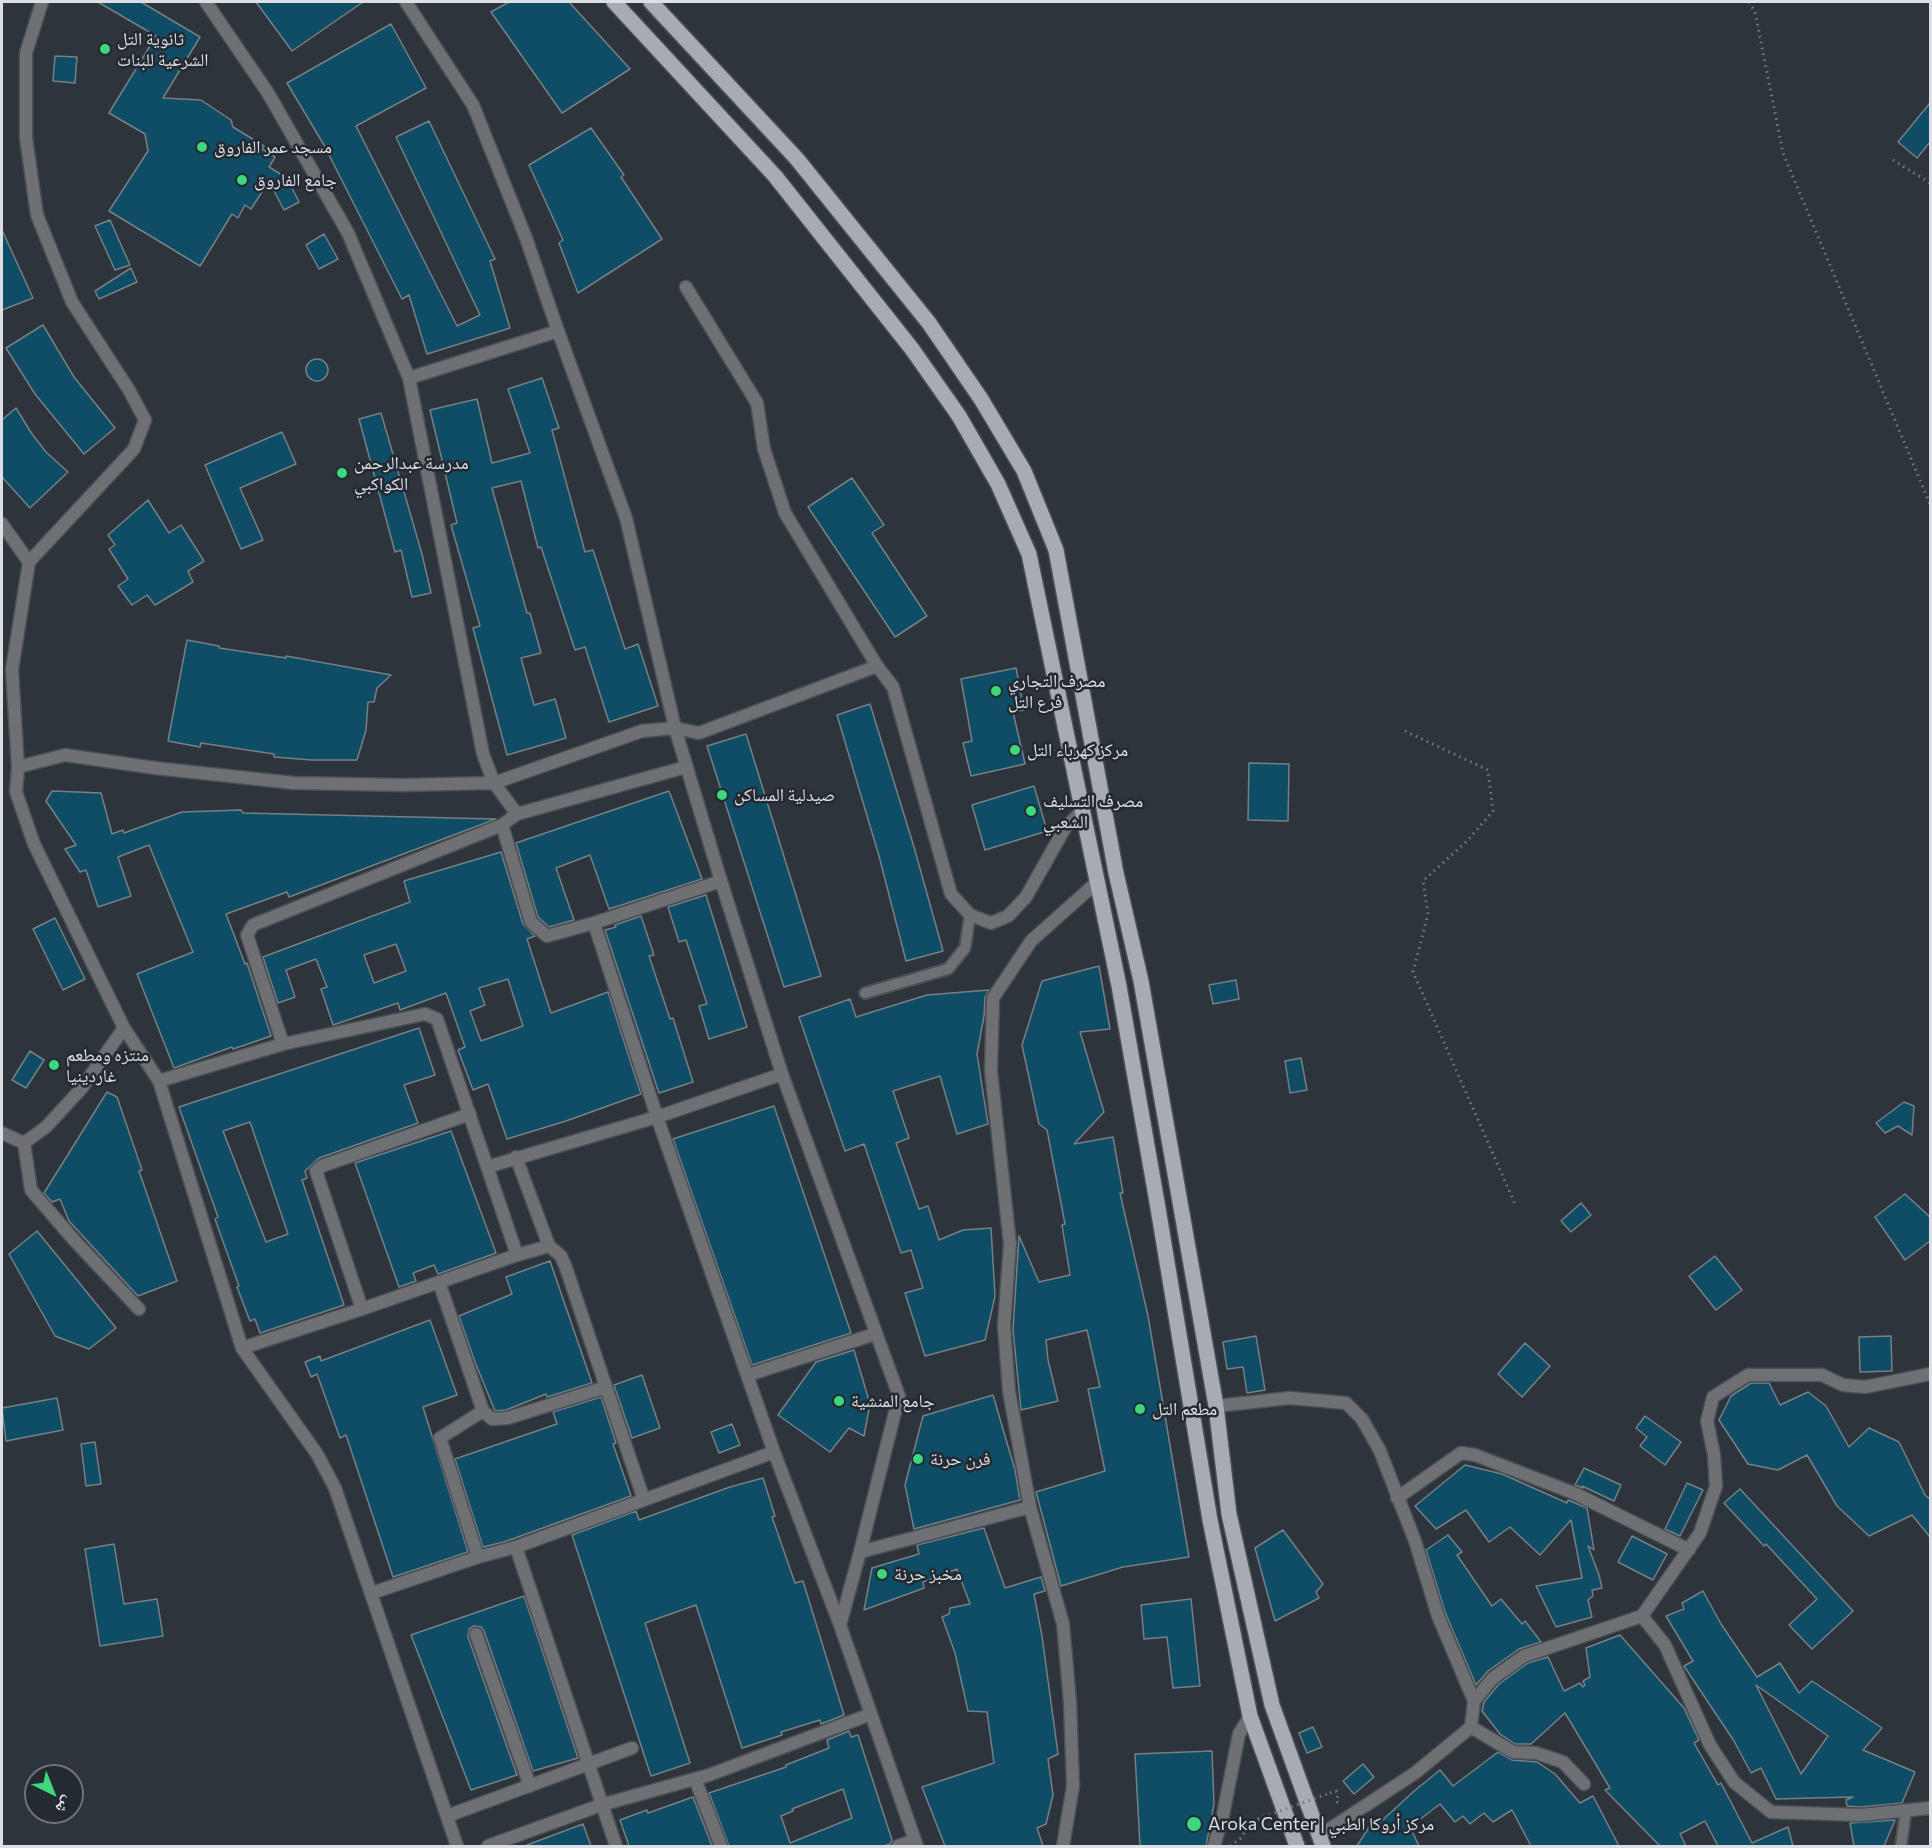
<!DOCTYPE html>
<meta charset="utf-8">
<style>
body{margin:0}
#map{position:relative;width:1932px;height:1848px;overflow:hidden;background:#2e343b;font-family:Commissioner,"Noto Naskh Arabic",sans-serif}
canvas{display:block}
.frame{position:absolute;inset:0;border:3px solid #dce0e5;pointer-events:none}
.north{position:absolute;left:24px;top:1764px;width:60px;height:60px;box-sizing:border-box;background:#242a31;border:2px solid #6e7379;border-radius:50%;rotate:137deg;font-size:16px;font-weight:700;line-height:24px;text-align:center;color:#dce0e5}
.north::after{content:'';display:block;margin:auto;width:21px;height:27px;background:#3dd77e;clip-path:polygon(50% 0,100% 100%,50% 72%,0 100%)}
</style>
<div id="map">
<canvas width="1932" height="1848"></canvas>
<div class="frame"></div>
<div class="north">ش</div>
</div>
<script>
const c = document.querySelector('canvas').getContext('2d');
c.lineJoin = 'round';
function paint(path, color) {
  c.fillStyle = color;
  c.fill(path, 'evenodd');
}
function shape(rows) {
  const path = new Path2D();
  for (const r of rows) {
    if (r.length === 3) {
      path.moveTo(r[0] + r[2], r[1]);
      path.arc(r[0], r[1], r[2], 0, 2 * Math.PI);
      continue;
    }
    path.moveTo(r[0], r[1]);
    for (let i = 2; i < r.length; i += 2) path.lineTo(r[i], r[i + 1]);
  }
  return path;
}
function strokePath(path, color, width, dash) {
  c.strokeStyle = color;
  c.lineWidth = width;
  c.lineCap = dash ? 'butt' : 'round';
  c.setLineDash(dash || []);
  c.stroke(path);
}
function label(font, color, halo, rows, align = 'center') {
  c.font = font + ' Commissioner,"Noto Naskh Arabic",sans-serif';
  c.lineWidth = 5;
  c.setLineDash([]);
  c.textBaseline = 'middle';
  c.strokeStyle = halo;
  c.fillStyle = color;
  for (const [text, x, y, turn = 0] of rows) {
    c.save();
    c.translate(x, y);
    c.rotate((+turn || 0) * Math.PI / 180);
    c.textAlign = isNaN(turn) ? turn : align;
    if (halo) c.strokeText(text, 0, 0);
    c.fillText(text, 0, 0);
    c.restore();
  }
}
const building = shape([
 [98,2,141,2,200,37,163,98,201,100,231,120,233,127,264,146,262,149,275,157,269,167,287,178,299,202,284,210,269,181,251,209,245,205,238,218,232,214,200,266,109,211,148,151,145,134,109,113,156,36,98,2],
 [256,2,363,2,292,51,256,2],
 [509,2,569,2,630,69,562,113,491,12,509,2],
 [391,24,426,88,356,126,457,326,480,315,396,137,429,121,495,259,490,261,510,328,427,354,409,295,402,299,324,145,287,83,391,24],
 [55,56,77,57,75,83,53,81,55,56],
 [1930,103,1930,142,1917,158,1898,142,1930,103],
 [591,128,624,175,621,177,662,239,578,293,559,243,563,240,529,165,591,128],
 [110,220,130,265,115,270,95,226,110,220],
 [2,230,33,298,2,310,2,230],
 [324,234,338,259,319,269,306,245,324,234],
 [131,268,137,282,99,299,95,291,131,268],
 [43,325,74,377,115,428,84,454,35,394,6,348,43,325],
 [317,370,11],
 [542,378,559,428,552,430,585,552,593,550,625,649,638,644,658,706,609,722,585,647,575,650,541,547,538,548,521,481,492,488,527,613,530,613,541,653,521,658,534,705,555,699,566,738,507,755,473,628,480,626,451,525,457,523,430,410,477,399,492,463,530,453,508,389,542,378],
 [16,408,32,434,46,452,68,472,30,508,2,477,2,420,16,408],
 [381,413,422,554,431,593,412,597,401,550,395,552,359,419,381,413],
 [282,432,296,464,240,488,263,540,241,549,205,465,282,432],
 [852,478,884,525,872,533,927,616,895,637,808,507,852,478],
 [148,500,169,533,181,525,204,561,188,571,193,582,155,605,147,595,132,605,118,586,128,579,109,549,115,545,108,535,148,500],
 [187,640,219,646,219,648,286,658,286,656,391,675,377,688,374,702,368,702,366,730,357,760,312,760,274,757,274,754,201,743,200,747,168,741,187,640],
 [1016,668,1024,710,1013,712,1025,764,971,776,963,743,972,741,961,679,1016,668],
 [870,704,914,847,943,951,906,961,879,856,837,715,870,704],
 [746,734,821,976,784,987,707,746,746,734],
 [1249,763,1289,764,1288,821,1248,820,1249,763],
 [1034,786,1047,831,985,850,972,805,1034,786],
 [52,791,101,793,112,834,123,830,124,833,182,812,241,810,243,813,496,819,289,897,287,892,226,914,245,964,247,963,271,1036,233,1049,232,1047,174,1068,137,974,193,952,149,845,118,857,131,896,98,907,86,870,80,872,65,849,76,845,46,801,52,791],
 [669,791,702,879,609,909,590,855,556,868,574,920,549,927,538,917,516,843,669,791],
 [501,852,523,924,535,936,527,939,551,1013,608,992,641,1094,566,1121,507,1139,488,1084,473,1090,458,1050,465,1047,446,993,400,1010,398,1003,333,1025,321,989,327,987,316,959,286,970,295,997,278,1003,263,957,410,902,404,881,501,852],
 [396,944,406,971,374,983,364,955,396,944],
 [508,979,523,1026,481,1041,470,1011,485,1005,479,988,508,979],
 [706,895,747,1027,709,1039,699,1006,707,1004,686,940,679,942,668,907,706,895],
 [641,916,654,955,649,956,670,1019,673,1018,693,1082,659,1093,605,930,616,927,615,925,641,916],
 [55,918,85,979,63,990,33,929,55,918],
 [1099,966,1110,1029,1080,1032,1104,1112,1074,1144,1113,1137,1123,1193,1120,1193,1148,1316,1189,1557,1123,1567,1061,1586,1036,1492,1105,1471,1088,1389,1100,1387,1087,1330,1046,1340,1048,1360,1058,1401,1021,1410,1013,1330,1019,1236,1039,1282,1070,1275,1062,1225,1065,1224,1047,1130,1039,1124,1022,1045,1042,981,1099,966],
 [1236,980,1239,999,1213,1004,1209,985,1236,980],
 [989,990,985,997,984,1016,977,1054,988,1124,957,1134,940,1076,893,1091,909,1138,896,1143,919,1209,928,1206,939,1240,963,1230,991,1228,995,1296,985,1340,925,1356,905,1293,923,1288,911,1250,901,1253,864,1144,845,1151,799,1017,850,999,856,1017,927,995,989,990],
 [419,1028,435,1075,404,1085,418,1123,319,1158,305,1171,307,1178,302,1180,344,1305,260,1333,255,1319,250,1321,237,1287,239,1286,215,1219,218,1217,179,1107,419,1028],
 [250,1122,288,1234,266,1242,223,1131,250,1122],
 [30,1051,44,1060,26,1088,12,1080,30,1051],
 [1301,1058,1307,1090,1290,1093,1285,1061,1301,1058],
 [107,1092,117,1097,142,1170,139,1171,177,1281,138,1296,69,1221,60,1199,52,1202,44,1193,107,1092],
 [1904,1102,1914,1106,1912,1135,1898,1126,1885,1133,1876,1123,1904,1102],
 [774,1106,851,1333,752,1365,673,1139,774,1106],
 [451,1131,496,1253,438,1274,434,1265,413,1273,416,1281,399,1287,355,1163,451,1131],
 [1905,1194,1930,1217,1930,1241,1905,1260,1875,1217,1905,1194],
 [1581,1203,1591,1215,1571,1232,1561,1221,1581,1203],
 [37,1231,116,1328,89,1349,55,1336,9,1254,37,1231],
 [1715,1256,1742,1290,1716,1310,1689,1276,1715,1256],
 [550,1261,592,1383,547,1397,546,1394,506,1410,495,1411,475,1362,459,1316,512,1294,506,1277,550,1261],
 [430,1320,457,1395,423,1407,468,1552,393,1577,346,1435,340,1438,317,1374,311,1377,305,1362,320,1356,321,1361,430,1320],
 [1256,1336,1265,1390,1247,1393,1243,1367,1227,1369,1223,1342,1256,1336],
 [1891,1336,1892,1371,1860,1372,1859,1337,1891,1336],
 [1525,1343,1550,1366,1522,1397,1498,1374,1525,1343],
 [854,1350,870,1404,864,1436,849,1428,830,1452,778,1415,816,1362,854,1350],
 [642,1375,660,1428,632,1438,614,1385,642,1375],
 [1751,1383,1769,1383,1780,1405,1808,1392,1826,1406,1849,1447,1869,1428,1899,1442,1925,1495,1930,1499,1930,1537,1912,1515,1869,1536,1837,1506,1807,1455,1778,1470,1748,1464,1719,1420,1731,1396,1751,1383],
 [993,1395,1015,1470,1020,1500,914,1529,905,1485,923,1416,993,1395],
 [601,1397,616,1443,613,1444,631,1496,504,1542,483,1547,455,1459,557,1424,553,1412,601,1397],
 [57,1398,63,1430,6,1441,2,1408,57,1398],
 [1645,1416,1681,1442,1665,1465,1640,1446,1647,1437,1636,1428,1645,1416],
 [732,1424,740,1445,719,1453,711,1432,732,1424],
 [95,1442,101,1484,86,1486,81,1444,95,1442],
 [1465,1465,1502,1474,1567,1503,1568,1500,1587,1508,1594,1550,1588,1546,1599,1575,1602,1588,1592,1590,1593,1596,1588,1600,1592,1617,1556,1627,1536,1586,1582,1578,1571,1520,1540,1555,1510,1527,1489,1542,1466,1510,1436,1529,1415,1506,1465,1465],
 [1584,1468,1621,1485,1614,1501,1582,1486,1583,1488,1575,1485,1584,1468],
 [763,1478,775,1516,772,1517,795,1583,803,1581,844,1715,821,1724,820,1720,781,1732,782,1735,742,1748,696,1605,645,1623,690,1763,651,1776,572,1535,636,1511,639,1520,730,1487,763,1478],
 [1687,1483,1703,1490,1680,1536,1665,1529,1687,1483],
 [1740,1489,1853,1611,1812,1649,1789,1625,1817,1599,1766,1544,1764,1546,1724,1503,1740,1489],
 [984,1528,1005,1588,1041,1577,1045,1591,1034,1594,1042,1636,1058,1754,1048,1759,1053,1795,1046,1824,1037,1828,1043,1846,945,1846,922,1787,994,1763,987,1712,968,1711,955,1653,942,1617,949,1614,950,1608,970,1604,957,1569,923,1582,924,1588,864,1610,872,1568,919,1554,917,1545,984,1528],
 [1283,1530,1323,1584,1316,1592,1319,1598,1275,1621,1255,1548,1283,1530],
 [1448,1535,1462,1552,1457,1555,1492,1606,1501,1599,1522,1624,1525,1621,1541,1642,1519,1649,1488,1671,1476,1685,1445,1612,1426,1550,1448,1535],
 [1632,1536,1667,1554,1653,1580,1618,1562,1632,1536],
 [114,1544,124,1604,157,1599,163,1636,100,1646,85,1549,114,1544],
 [1703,1591,1721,1624,1757,1677,1780,1663,1799,1693,1812,1681,1882,1728,1863,1750,1915,1772,1902,1803,1861,1807,1847,1806,1846,1800,1853,1797,1776,1799,1761,1768,1751,1773,1734,1741,1684,1666,1693,1661,1666,1616,1684,1609,1682,1603,1703,1591],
 [1756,1685,1828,1736,1801,1774,1756,1685],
 [524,1596,578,1758,533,1771,484,1631,481,1627,474,1626,469,1629,468,1637,517,1775,471,1790,411,1635,524,1596],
 [1191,1599,1200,1686,1173,1688,1167,1637,1144,1639,1141,1605,1191,1599],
 [1620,1635,1684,1708,1699,1740,1694,1743,1718,1785,1721,1783,1752,1843,1788,1827,1793,1846,1718,1846,1705,1821,1680,1834,1686,1846,1660,1846,1605,1790,1610,1788,1565,1713,1531,1744,1515,1744,1500,1734,1482,1711,1484,1702,1499,1684,1528,1663,1548,1657,1564,1691,1580,1683,1583,1687,1585,1685,1583,1681,1590,1677,1586,1648,1620,1635],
 [1313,1727,1322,1747,1307,1753,1299,1733,1313,1727],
 [849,1731,851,1737,858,1735,892,1840,890,1844,883,1846,729,1846,709,1793,786,1767,786,1765,829,1748,827,1740,849,1731],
 [843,1789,852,1818,790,1843,781,1816,793,1811,792,1809,843,1789],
 [1212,1751,1214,1804,1206,1846,1140,1846,1135,1754,1212,1751],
 [1498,1752,1512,1760,1537,1762,1555,1774,1580,1803,1593,1796,1619,1846,1531,1846,1512,1810,1493,1822,1484,1813,1470,1824,1463,1816,1455,1822,1440,1804,1410,1827,1419,1846,1357,1846,1371,1824,1375,1827,1413,1792,1440,1770,1453,1786,1498,1752],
 [1363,1764,1374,1777,1354,1794,1343,1781,1363,1764],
 [693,1797,712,1846,629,1846,620,1820,647,1810,648,1813,693,1797],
 [1895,1820,1884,1846,1854,1846,1850,1823,1895,1820],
 [583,1824,591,1846,527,1846,527,1845,583,1824]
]);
paint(building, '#0f4c65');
strokePath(building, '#758085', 1.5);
const service = shape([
 [865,993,948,969,965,948,970,915],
 [1901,1846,1906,1810]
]);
const minor = shape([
 [206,2,268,93,348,233,409,378,483,754,494,783,517,814],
 [406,2,473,105,526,238,558,331,626,518,675,728,721,881,782,1074,899,1396,860,1552,840,1625,917,1846],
 [686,287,757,403,764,449,785,513,877,666,893,687,951,894,970,915,991,923,1008,916,1026,897,1065,828,1082,811],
 [409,378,558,331],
 [2,524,29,562,12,670,18,767,16,792,34,844,124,1028,159,1081,242,1348,317,1454,335,1488,457,1846],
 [29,562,134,449,145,420,129,390,72,302,37,215,26,138,26,53,42,2],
 [18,767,65,755,155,768,294,783,402,785,494,783,642,731,675,728,699,733,877,666],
 [502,825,531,922,547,936,594,923,721,881],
 [594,923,657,1117,774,1452,840,1625],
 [283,1044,247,935,253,925,502,825,517,814,686,767],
 [159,1081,283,1044,425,1014,437,1019,517,1255,362,1309,242,1348],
 [2,1133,24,1143,46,1127,81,1089,124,1028],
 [24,1143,31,1190,74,1240,139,1309],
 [516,1157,549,1246,561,1256,566,1268,644,1500],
 [487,1167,657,1117,782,1074],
 [517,1255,549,1246],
 [439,1282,483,1411,492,1419,508,1418,606,1387],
 [362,1309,316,1171,322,1166,470,1114],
 [748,1375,875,1334],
 [1216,1406,1290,1398,1346,1403,1362,1419,1380,1451,1415,1541,1438,1616,1474,1701],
 [1397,1498,1461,1453,1475,1455,1576,1494,1689,1550],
 [516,1547,616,1846],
 [860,1552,1030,1507],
 [478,1557,440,1438,483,1411],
 [372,1593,478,1557,516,1547,774,1452],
 [1642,1616,1700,1533,1716,1486,1714,1455,1707,1421,1713,1397,1748,1375,1822,1375,1843,1385,1865,1387,1930,1374],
 [476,1634,530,1786],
 [1471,1727,1513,1752,1536,1753,1563,1762,1584,1784],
 [695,1779,721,1846],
 [447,1816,632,1748],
 [1319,1836,1415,1773,1471,1727,1474,1701,1493,1678,1524,1656,1642,1616,1665,1645,1710,1745,1734,1782,1771,1812,1861,1815,1930,1808],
 [488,1846,601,1805,709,1775,871,1714],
 [898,1846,915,1840],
 [1063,1846,1073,1786,1070,1702,1063,1624,1030,1507,1009,1391,1004,1326,1010,1244,991,1071,993,998,1031,941,1096,883],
 [1214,1846,1223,1815,1239,1734,1250,1716]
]);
const primary = shape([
 [614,2,775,176,912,349,959,416,998,484,1029,554,1119,986,1158,1208,1210,1520,1250,1716,1297,1846],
 [651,2,797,159,929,323,981,399,1024,471,1056,550,1116,873,1141,981,1216,1406,1229,1514,1272,1705,1323,1846]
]);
strokePath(service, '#4a5056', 14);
strokePath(minor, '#4a5056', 15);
strokePath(primary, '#4a5056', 18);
strokePath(shape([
 [1749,2,1755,12,1783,153,1930,504],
 [1893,160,1930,183],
 [1405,731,1488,770,1493,811,1468,840,1423,881,1428,914,1413,972,1515,1204],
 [1330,1793,1336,1791,1338,1795,1336,1801,1339,1804],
 [1230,1846,1241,1838,1252,1821]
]), '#747a80', 3, [1.5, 4.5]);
strokePath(service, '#6e7074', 10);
strokePath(minor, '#6e7074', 12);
strokePath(primary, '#a8abb4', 15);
strokePath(shape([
 [1252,1821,1330,1793]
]), '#747a80', 3, [1.5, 4.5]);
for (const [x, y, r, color] of [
 [105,49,6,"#3dd77e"],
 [202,147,6,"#3dd77e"],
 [242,180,6,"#3dd77e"],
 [342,473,6,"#3dd77e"],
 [996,691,6,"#3dd77e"],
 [1015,750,6,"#3dd77e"],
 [722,795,6,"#3dd77e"],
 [1031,811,6,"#3dd77e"],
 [54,1065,6,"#3dd77e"],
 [839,1401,6,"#3dd77e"],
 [1140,1409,6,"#3dd77e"],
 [918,1459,6,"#3dd77e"],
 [882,1574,6,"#3dd77e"],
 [1194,1824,8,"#3dd77e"]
]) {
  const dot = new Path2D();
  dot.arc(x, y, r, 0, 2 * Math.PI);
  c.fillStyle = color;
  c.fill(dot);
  strokePath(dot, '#242a31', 2);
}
label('18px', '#dce0e5', '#242a31', [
 ["ثانوية التل",117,39],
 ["الشرعية للبنات",117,60],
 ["مسجد عمر الفاروق",214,147],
 ["جامع الفاروق",254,180],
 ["مدرسة عبدالرحمن",354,463],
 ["الكواكبي",354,484],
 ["مصرف التجاري",1008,681],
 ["فرع التل",1008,702],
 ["مركز كهرباء التل",1027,750],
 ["صيدلية المساكن",734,795],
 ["مصرف التسليف",1043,801],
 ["الشعبي",1043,822],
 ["منتزه ومطعم",66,1055],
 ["غاردينيا",66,1076],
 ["جامع المنشية",851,1401],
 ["مطعم التل",1152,1409],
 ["فرن حرنة",930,1459],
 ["مخبز حرنة",894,1574],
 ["Aroka Center | مركز أروكا الطبي",1208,1824]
], 'left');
</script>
